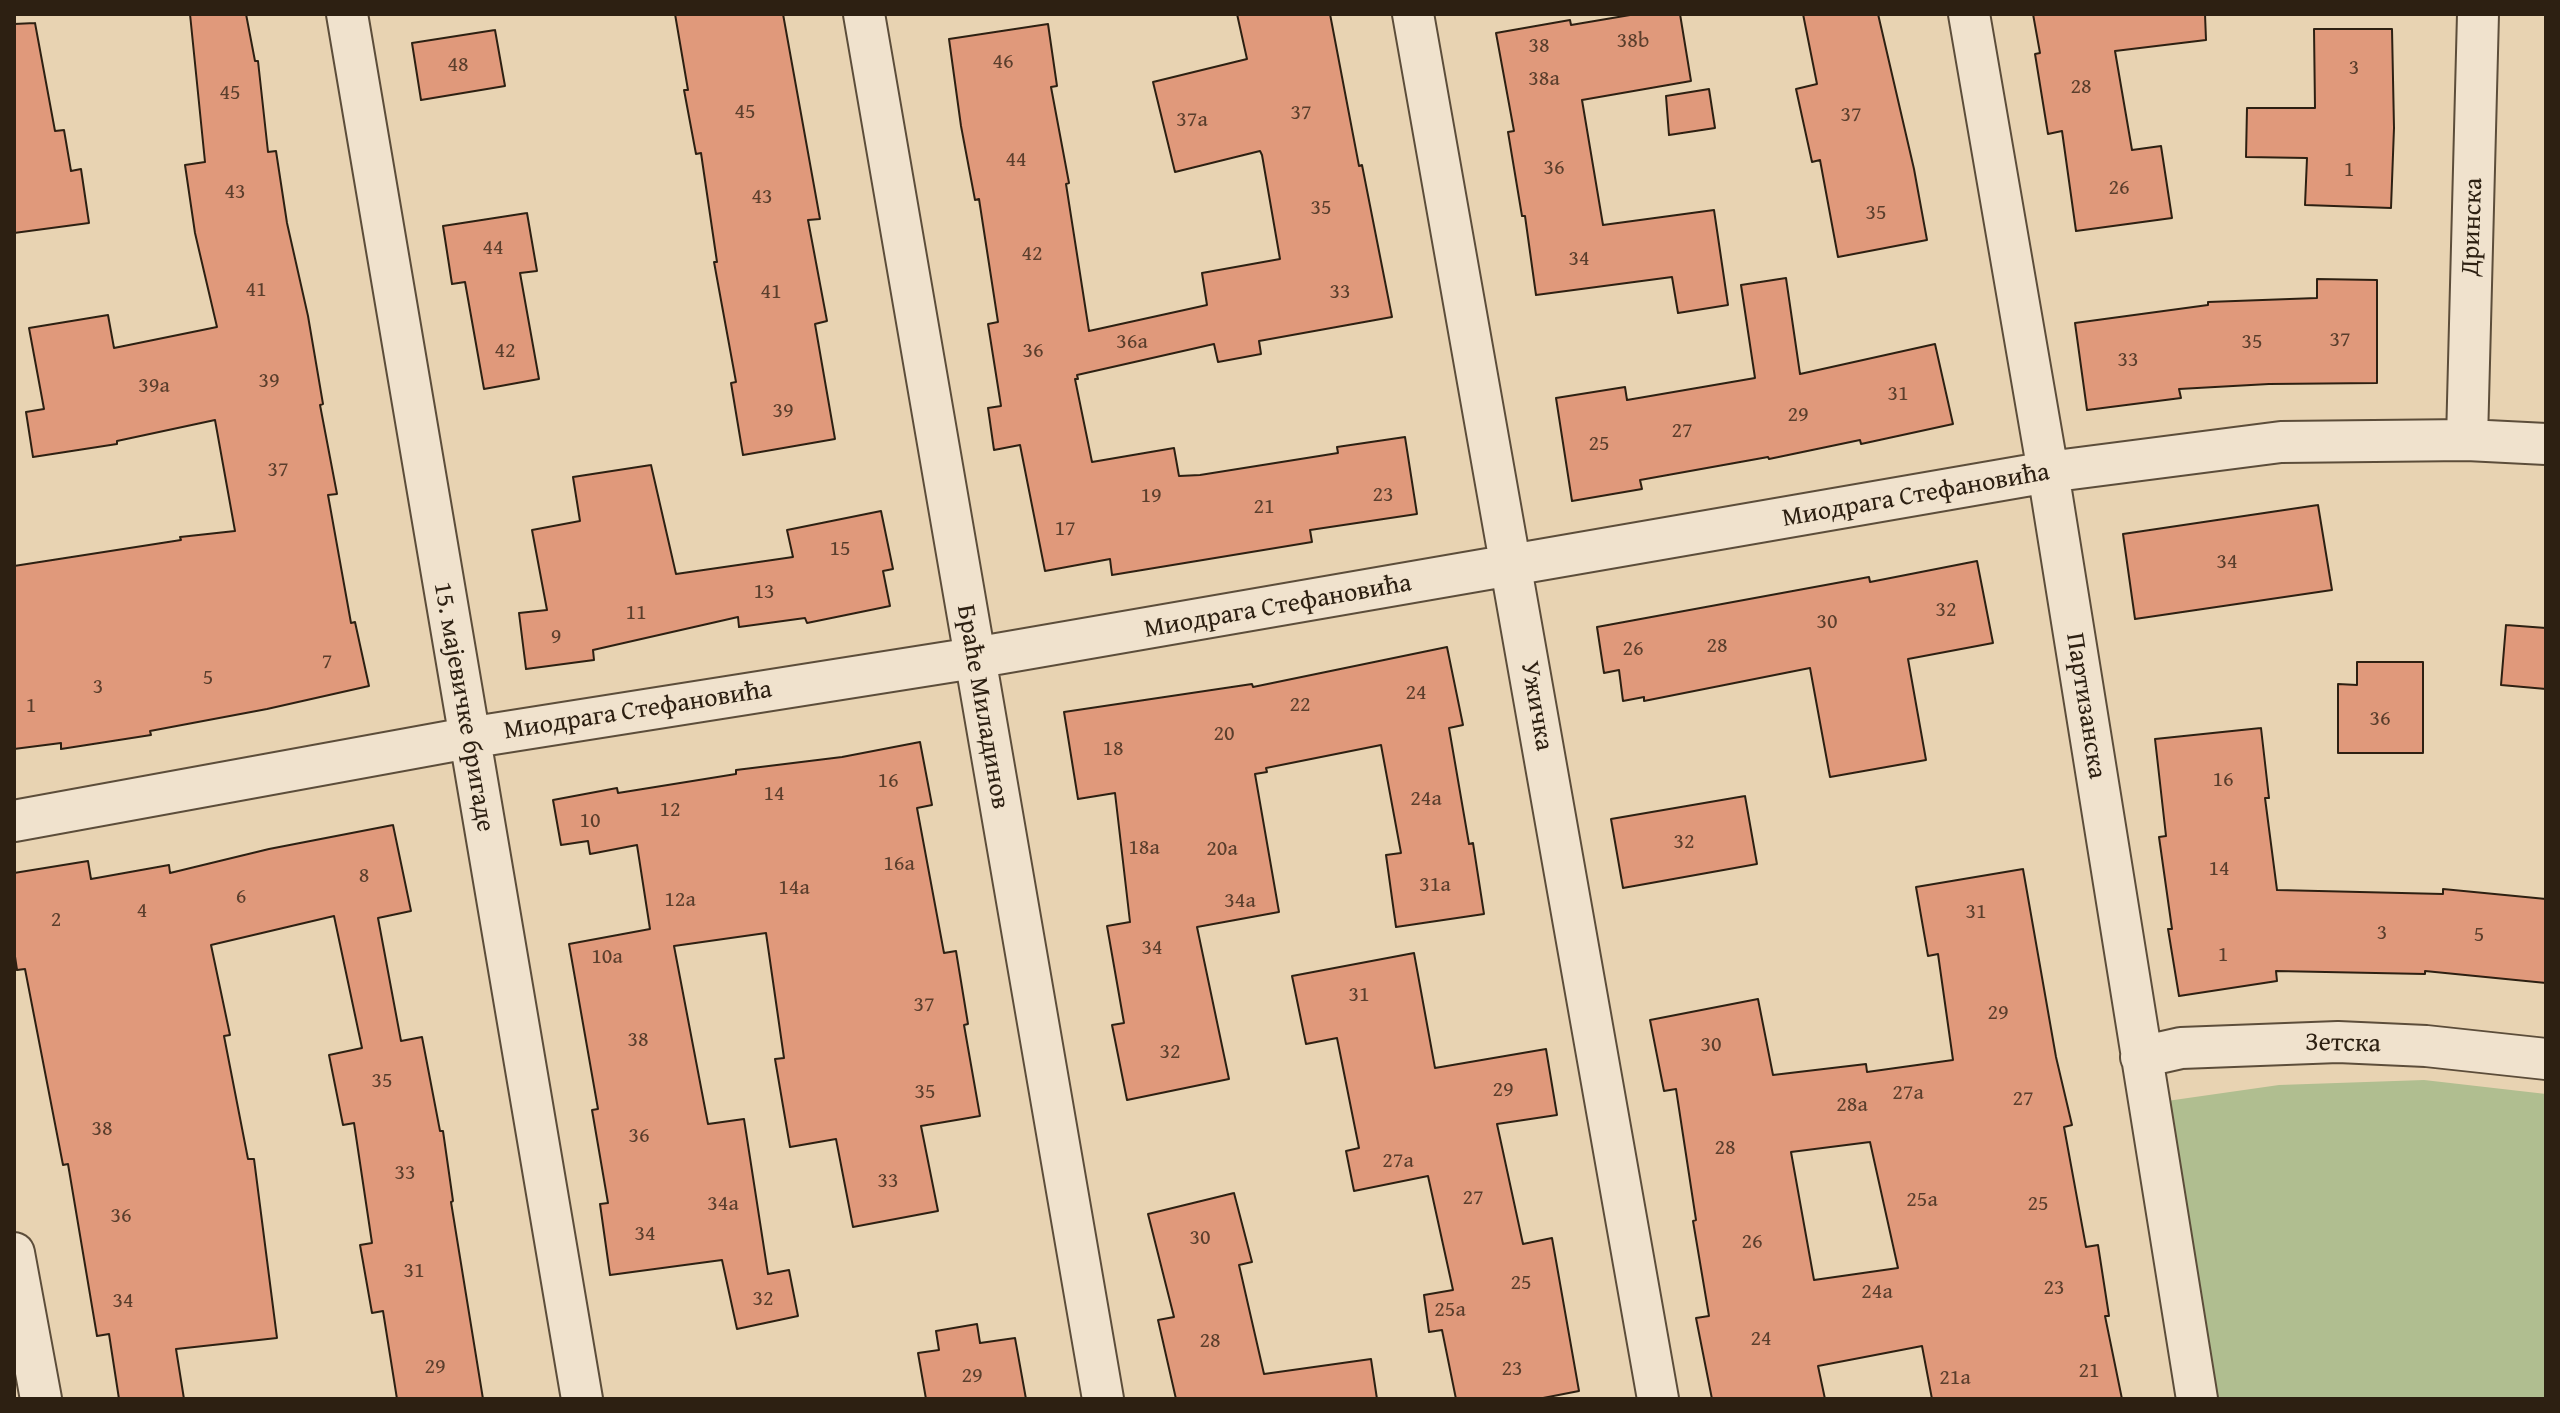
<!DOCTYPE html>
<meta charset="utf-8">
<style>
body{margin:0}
#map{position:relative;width:2560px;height:1413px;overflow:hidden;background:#e8d3b2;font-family:"Gentium Book Plus",serif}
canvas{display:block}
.frame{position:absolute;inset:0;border:16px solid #2d2012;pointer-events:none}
</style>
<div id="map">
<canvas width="2560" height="1413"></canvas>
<div class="frame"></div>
</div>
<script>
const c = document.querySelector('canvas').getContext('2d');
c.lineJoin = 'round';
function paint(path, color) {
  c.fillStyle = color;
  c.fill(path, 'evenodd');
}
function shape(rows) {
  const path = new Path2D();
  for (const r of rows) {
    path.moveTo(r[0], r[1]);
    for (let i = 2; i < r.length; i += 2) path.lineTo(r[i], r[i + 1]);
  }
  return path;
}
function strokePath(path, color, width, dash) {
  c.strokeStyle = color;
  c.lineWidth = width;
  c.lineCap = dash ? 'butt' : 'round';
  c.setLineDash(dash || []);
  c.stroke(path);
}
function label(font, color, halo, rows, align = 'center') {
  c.font = font + ' "Gentium Book Plus",serif';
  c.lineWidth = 8;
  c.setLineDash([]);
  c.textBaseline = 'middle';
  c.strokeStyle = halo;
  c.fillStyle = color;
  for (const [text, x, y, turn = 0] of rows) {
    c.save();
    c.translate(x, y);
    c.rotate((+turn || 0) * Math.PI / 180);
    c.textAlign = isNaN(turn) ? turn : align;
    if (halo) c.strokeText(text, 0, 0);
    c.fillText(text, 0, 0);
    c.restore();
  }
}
paint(shape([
 [2424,1080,2546,1094,2546,1399,2217,1399,2167,1101,2279,1085]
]), '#b0be90');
const building = shape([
 [190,14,246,14,255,61,258,61,268,152,276,151,287,223,308,316,323,404,320,405,337,494,328,495,351,623,355,622,369,686,267,709,150,731,151,735,61,749,61,743,14,749,14,566,181,540,180,537,235,531,215,420,117,441,117,444,33,457,26,412,44,409,29,328,108,315,114,348,217,327,195,233,185,165,205,162,190,14],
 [675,14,783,14,820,219,808,220,827,321,815,324,835,439,743,455,731,383,736,382,714,262,717,262,701,153,696,154,684,90,688,90,675,14],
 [1237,14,1330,14,1359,166,1362,165,1392,317,1259,341,1261,354,1218,362,1214,344,1077,375,1078,379,1075,379,1092,462,1174,448,1179,476,1200,475,1338,453,1337,447,1405,437,1417,514,1310,530,1312,542,1112,575,1110,559,1045,571,1020,445,994,450,988,408,1001,406,988,324,998,322,979,199,975,200,961,126,949,39,1048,24,1057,86,1051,87,1069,183,1066,184,1089,331,1207,305,1202,273,1280,259,1262,155,1260,151,1175,172,1153,82,1247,59,1237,14],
 [1636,14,1680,14,1691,81,1582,100,1603,225,1714,210,1728,305,1678,313,1672,277,1536,295,1525,216,1522,216,1508,132,1514,131,1496,33,1570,20,1571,25,1636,14],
 [1803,14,1878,14,1914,169,1927,240,1838,257,1820,160,1812,162,1796,89,1817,84,1803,14],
 [2033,14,2205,14,2206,40,2115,51,2132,150,2161,146,2172,218,2076,231,2062,131,2048,134,2035,54,2040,53,2033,14],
 [35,23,55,131,64,130,71,171,81,169,89,223,14,233,14,24,35,23],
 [2314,29,2392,29,2394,128,2391,208,2305,205,2307,158,2246,157,2247,108,2315,108,2314,29],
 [495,30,505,86,421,100,412,43,495,30],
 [1709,89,1715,128,1669,135,1666,96,1709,89],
 [527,213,537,271,520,273,539,379,484,389,465,282,452,284,443,226,527,213],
 [1786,278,1800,374,1935,344,1953,424,1861,444,1860,440,1769,459,1768,457,1640,480,1642,489,1572,501,1556,398,1625,387,1627,400,1755,378,1741,285,1786,278],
 [2317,279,2377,280,2377,383,2269,384,2179,389,2181,398,2087,410,2075,323,2208,305,2208,302,2317,298,2317,279],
 [651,465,676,574,793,557,787,530,881,511,893,569,883,571,890,606,807,623,805,618,739,627,738,617,593,650,594,660,526,669,519,613,547,610,532,530,580,521,573,477,651,465],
 [2318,505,2332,590,2135,619,2123,534,2318,505],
 [1977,561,1993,643,1908,659,1926,760,1830,777,1810,668,1644,701,1644,697,1623,701,1619,670,1604,673,1597,627,1869,577,1870,582,1977,561],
 [2506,625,2546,628,2546,689,2501,685,2506,625],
 [1447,647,1463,725,1449,728,1469,844,1473,843,1484,914,1396,927,1386,855,1401,853,1381,745,1266,768,1267,772,1255,774,1279,912,1197,927,1229,1079,1127,1100,1112,1025,1124,1023,1107,926,1130,922,1115,793,1078,799,1064,712,1252,684,1253,687,1447,647],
 [2357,662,2423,662,2423,753,2338,753,2338,684,2357,685,2357,662],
 [2261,728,2269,798,2265,798,2277,890,2443,894,2443,889,2546,899,2546,983,2425,971,2425,974,2276,971,2277,981,2179,996,2168,929,2172,929,2159,837,2166,836,2155,739,2261,728],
 [920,742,932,805,917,808,944,953,956,951,968,1024,964,1025,980,1116,921,1126,938,1211,853,1227,836,1139,790,1147,775,1059,784,1058,766,933,674,946,708,1124,744,1119,768,1274,789,1270,798,1316,737,1329,722,1260,610,1275,600,1204,608,1203,592,1110,598,1109,569,944,650,929,637,845,590,854,588,841,561,845,553,800,617,788,618,793,736,774,736,770,842,757,920,742],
 [1745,796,1757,864,1623,888,1611,819,1745,796],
 [393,825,411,911,378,918,401,1041,422,1037,440,1131,443,1131,453,1201,451,1202,483,1399,397,1399,383,1311,372,1313,360,1245,372,1243,354,1123,343,1125,329,1055,362,1048,334,916,211,945,230,1035,224,1036,248,1159,254,1159,277,1338,176,1349,184,1399,119,1399,109,1334,97,1336,68,1164,63,1165,25,969,17,970,14,950,14,873,88,861,91,879,169,865,170,873,269,849,393,825],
 [2023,869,2056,1057,2072,1125,2064,1127,2086,1247,2098,1245,2109,1316,2105,1316,2122,1399,1932,1399,1922,1346,1818,1366,1825,1399,1712,1399,1696,1318,1709,1316,1693,1221,1696,1220,1676,1089,1664,1091,1650,1020,1758,999,1773,1075,1866,1064,1867,1072,1953,1060,1938,954,1928,956,1916,887,2023,869],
 [1870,1142,1898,1268,1814,1280,1791,1152,1870,1142],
 [1414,953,1435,1068,1546,1049,1557,1115,1497,1124,1523,1244,1552,1238,1579,1391,1538,1399,1456,1399,1442,1330,1429,1332,1424,1295,1453,1290,1428,1176,1354,1191,1346,1151,1359,1148,1337,1038,1306,1044,1292,976,1414,953],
 [1234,1193,1252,1262,1239,1265,1264,1374,1371,1359,1377,1399,1176,1399,1158,1320,1174,1317,1148,1214,1234,1193],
 [977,1324,980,1343,1015,1338,1026,1399,926,1399,918,1353,939,1350,936,1331,977,1324]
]);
paint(building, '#e0997b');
strokePath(building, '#2d2012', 2);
const street = shape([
 [347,14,582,1399],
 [864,14,1103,1399],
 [1413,14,1658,1399],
 [1969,14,2048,472,2197,1399],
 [2467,440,2478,14],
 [14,821,468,738,974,658,2048,472,2281,442,2467,440,2546,444],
 [2141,1057,2181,1048,2338,1042,2426,1046,2546,1059],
 [14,1253,41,1399]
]);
strokePath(street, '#5c4d3a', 44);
strokePath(street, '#f0e2cd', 40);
label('22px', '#5a3e2c', null, [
 ["38b",1633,41],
 ["38",1539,46],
 ["46",1003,62],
 ["48",458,65],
 ["3",2354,68],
 ["38a",1544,79],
 ["28",2081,87],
 ["45",230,93],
 ["45",745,112],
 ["37",1301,113],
 ["37",1851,115],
 ["37a",1192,120],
 ["44",1016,160],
 ["36",1554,168],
 ["1",2349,170],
 ["26",2119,188],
 ["43",235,192],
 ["43",762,197],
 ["35",1321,208],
 ["35",1876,213],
 ["44",493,248],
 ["42",1032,254],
 ["34",1579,259],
 ["41",256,290],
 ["41",771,292],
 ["33",1340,292],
 ["37",2340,340],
 ["36a",1132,342],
 ["35",2252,342],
 ["42",505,351],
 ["36",1033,351],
 ["33",2128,360],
 ["39",269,381],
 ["39a",154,386],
 ["31",1898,394],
 ["39",783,411],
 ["29",1798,415],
 ["27",1682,431],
 ["25",1599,444],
 ["37",278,470],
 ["23",1383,495],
 ["19",1151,496],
 ["21",1264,507],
 ["17",1065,529],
 ["15",840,549],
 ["34",2227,562],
 ["13",764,592],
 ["32",1946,610],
 ["11",636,613],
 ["30",1827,622],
 ["9",556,637],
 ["28",1717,646],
 ["26",1633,649],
 ["7",327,662],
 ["5",208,678],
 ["3",98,687],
 ["24",1416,693],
 ["22",1300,705],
 ["1",31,706],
 ["36",2380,719],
 ["20",1224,734],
 ["18",1113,749],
 ["16",2223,780],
 ["16",888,781],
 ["14",774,794],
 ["24a",1426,799],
 ["12",670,810],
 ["10",590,821],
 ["32",1684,842],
 ["18a",1144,848],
 ["20a",1222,849],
 ["16a",899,864],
 ["14",2219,869],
 ["8",364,876],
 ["31a",1435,885],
 ["14a",794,888],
 ["6",241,897],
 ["12a",680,900],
 ["34a",1240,901],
 ["4",142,911],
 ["31",1976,912],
 ["2",56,920],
 ["3",2382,933],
 ["5",2479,935],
 ["34",1152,948],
 ["1",2223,955],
 ["10a",607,957],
 ["31",1359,995],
 ["37",924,1005],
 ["29",1998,1013],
 ["38",638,1040],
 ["30",1711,1045],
 ["32",1170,1052],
 ["35",382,1081],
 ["29",1503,1090],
 ["35",925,1092],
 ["27a",1908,1093],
 ["27",2023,1099],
 ["28a",1852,1105],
 ["38",102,1129],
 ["36",639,1136],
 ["28",1725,1148],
 ["27a",1398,1161],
 ["33",405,1173],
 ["33",888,1181],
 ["27",1473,1198],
 ["25a",1922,1200],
 ["34a",723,1204],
 ["25",2038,1204],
 ["36",121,1216],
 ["34",645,1234],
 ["30",1200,1238],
 ["26",1752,1242],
 ["31",414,1271],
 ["25",1521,1283],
 ["23",2054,1288],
 ["24a",1877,1292],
 ["32",763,1299],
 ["34",123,1301],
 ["25a",1450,1310],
 ["24",1761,1339],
 ["28",1210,1341],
 ["29",435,1367],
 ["23",1512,1369],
 ["21",2089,1371],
 ["29",972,1376],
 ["21a",1955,1378]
]);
label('26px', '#2d2012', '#f0e2cd', [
 ["Дринска",2473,227,-88],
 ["Миодрага Стефановића",1916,496,-10],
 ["Миодрага Стефановића",1278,607,-10],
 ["Ужичка",1536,706,80],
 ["Партизанска",2085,706,81],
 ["15. мајевичке бригаде",463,707,80],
 ["Браће Миладинов",982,707,80],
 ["Миодрага Стефановића",638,711,-9],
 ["Зетска",2343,1044,1]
]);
</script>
